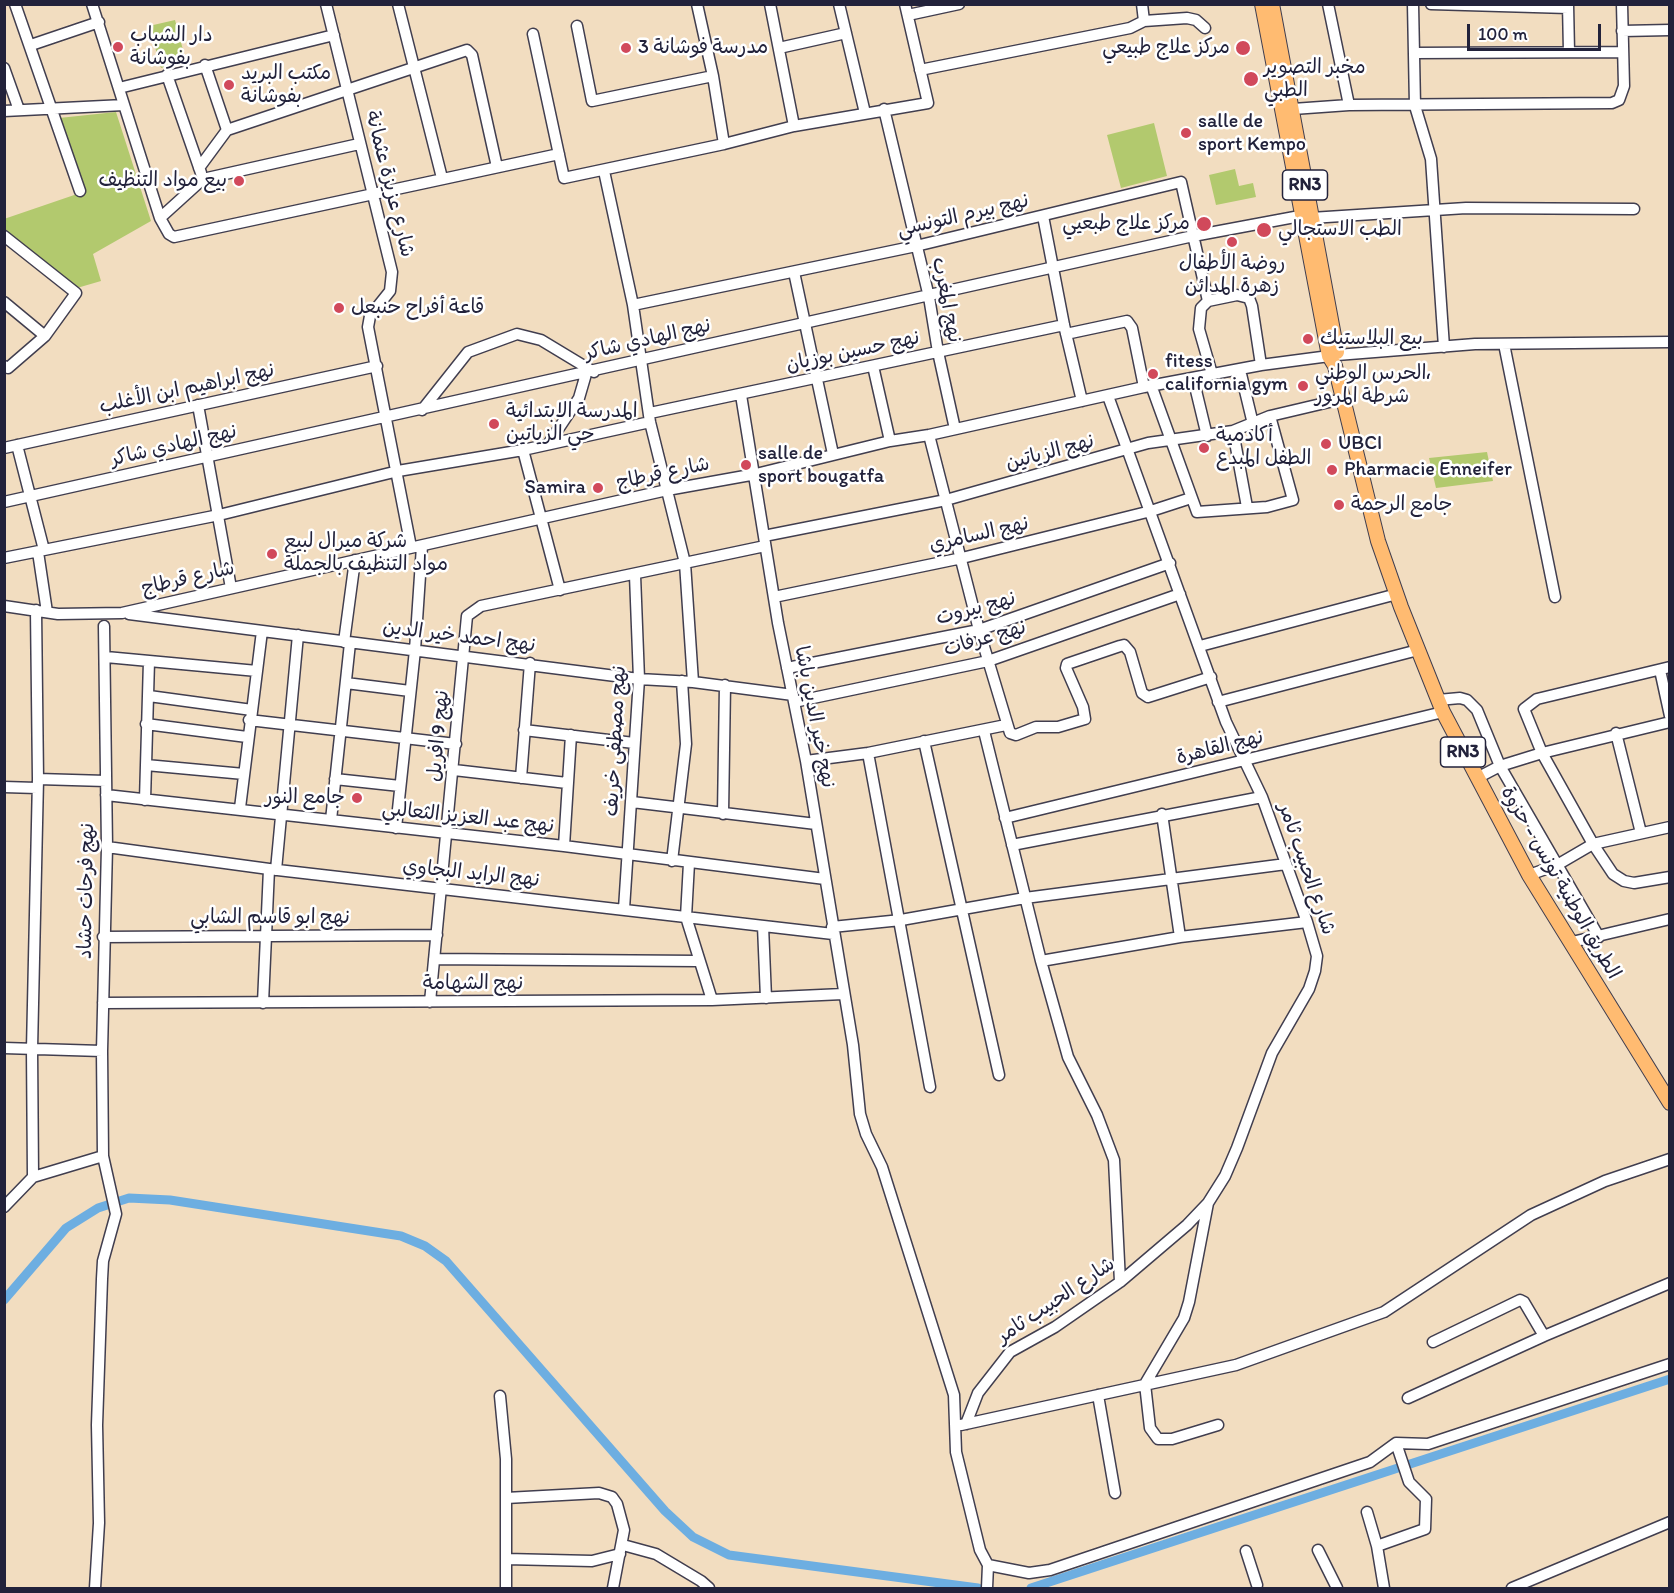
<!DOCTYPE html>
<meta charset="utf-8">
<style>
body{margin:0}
#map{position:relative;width:1674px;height:1593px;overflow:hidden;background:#f2ddc0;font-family:Itim,sans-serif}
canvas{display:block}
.frame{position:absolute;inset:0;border:6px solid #22223b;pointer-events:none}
.scale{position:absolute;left:1467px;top:24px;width:134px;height:27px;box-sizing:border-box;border:3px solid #22223b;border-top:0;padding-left:8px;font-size:18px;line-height:21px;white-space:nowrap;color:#22223b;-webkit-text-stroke:4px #fff;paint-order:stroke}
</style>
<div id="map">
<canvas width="1674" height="1593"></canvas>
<div class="frame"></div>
<div class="scale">100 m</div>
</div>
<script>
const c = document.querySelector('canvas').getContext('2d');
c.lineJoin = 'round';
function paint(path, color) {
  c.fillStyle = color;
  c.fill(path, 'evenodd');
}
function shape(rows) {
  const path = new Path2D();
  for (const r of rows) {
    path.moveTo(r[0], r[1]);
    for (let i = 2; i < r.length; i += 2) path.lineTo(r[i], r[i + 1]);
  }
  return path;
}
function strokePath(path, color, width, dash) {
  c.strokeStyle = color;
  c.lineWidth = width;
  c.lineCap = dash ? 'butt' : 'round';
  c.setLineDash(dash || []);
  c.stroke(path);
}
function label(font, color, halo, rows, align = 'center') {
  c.font = font + ' Itim,"Playpen Sans Arabic",sans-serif';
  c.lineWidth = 5;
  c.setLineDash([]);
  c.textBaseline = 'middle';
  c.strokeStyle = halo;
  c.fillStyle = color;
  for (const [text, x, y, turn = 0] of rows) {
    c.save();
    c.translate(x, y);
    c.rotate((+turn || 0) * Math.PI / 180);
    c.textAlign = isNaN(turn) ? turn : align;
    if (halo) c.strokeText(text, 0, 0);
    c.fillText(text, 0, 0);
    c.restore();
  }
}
paint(shape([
 [175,20,186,61,161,68,149,26],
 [116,112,151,221,93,254,101,281,77,288,13,240,5,228,4,219,83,192,59,118],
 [1154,123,1167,176,1121,188,1107,135],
 [1235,169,1239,186,1253,183,1256,197,1216,205,1209,175],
 [1487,452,1493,481,1436,488,1429,458]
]), '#b2c96e');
strokePath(shape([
 [4,1300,66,1228,98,1208,129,1198,170,1200,401,1236,425,1246,446,1261,665,1511,693,1537,729,1555,978,1588],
 [1031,1588,1670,1379]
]), '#6daee1', 9);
const minor = shape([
 [15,4,80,191],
 [92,4,160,218,203,179],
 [326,4,392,272,390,291,370,316,368,327,411,547],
 [398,4,442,178],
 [697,4,713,76,724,144],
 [770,4,794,126],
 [839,4,865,113],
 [1328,4,1349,105],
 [1413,4,1415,106,1431,159,1444,347],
 [1431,4,1568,8],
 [1568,4,1569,52],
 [908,15,959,4],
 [1144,21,1187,18,1196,20,1205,28],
 [577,26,592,101,713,76],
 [1622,31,1670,30],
 [533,34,564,178,724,144,794,126,928,103,905,4],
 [31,45,99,22],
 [779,48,846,33],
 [1414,53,1623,52],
 [205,65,227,130],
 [4,68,19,110],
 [920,70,1130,28,1144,21,1142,4],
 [167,75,201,173],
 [119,88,334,35],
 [884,109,929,297,938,352,955,429],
 [1293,109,1349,105,1612,103,1619,100,1624,86,1622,4],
 [4,111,124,105],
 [199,168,227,130,467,50,472,55,497,167],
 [604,171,633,305,650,422,685,563,693,682],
 [203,179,359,144],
 [1043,216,1064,325,1082,401],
 [160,218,169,234,174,237,559,154],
 [1311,218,1466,208,1634,209],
 [4,236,76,293,45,336,8,368,4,366],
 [794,272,833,454],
 [4,302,45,336],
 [633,305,916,246,1181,182,1208,301],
 [1066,334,1127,321,1132,328,1144,387],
 [1504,344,1555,597],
 [873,366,890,441],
 [1240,370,1253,424],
 [1212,374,1199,329,1201,308,1208,301,1237,295,1249,298,1252,306,1261,365],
 [1193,378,1207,436],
 [1151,385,1197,512,1267,507,1293,500,1270,416],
 [741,395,778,623,806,761,853,1045,860,1114,866,1134,882,1167,954,1395,956,1452,980,1550,988,1565,987,1588],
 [198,405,231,588],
 [422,410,468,352,517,334,541,340,594,372],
 [650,413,1064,325],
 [1233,431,1247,507],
 [929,435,979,630,1010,733,1016,735,1036,727,1058,727,1085,719,1083,707,1066,668,1067,664,1120,646,1124,645,1130,652,1142,693,1148,697,1211,677],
 [549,443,579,398,586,374],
 [17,445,44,550],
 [4,448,377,366],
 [523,450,560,590],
 [4,502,1193,236,1300,216],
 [764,536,946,500,1148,443,1233,431,1270,416,1342,399],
 [38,552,47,612],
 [4,558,219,515,398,471,523,450,650,422],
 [774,597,962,558,1151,511,1191,498],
 [4,606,58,614,122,613,667,490,756,474,890,441,929,435,1144,387,1261,365,1337,355,1475,344,1670,342],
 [129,614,639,679,693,682,793,695],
 [344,642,355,560],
 [1200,646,1397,594],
 [106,657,257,671],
 [1670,667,1537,699,1524,709,1542,753,1593,844,1613,874,1624,881,1634,883,1670,877],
 [787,668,979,630,1170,563],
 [1660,670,1670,716],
 [346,683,410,691],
 [149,696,252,710],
 [1438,700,1460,698,1467,700,1477,710,1500,766,1599,937],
 [794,702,988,661,1180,594],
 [1218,702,1418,650],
 [249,720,456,744],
 [146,724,247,737],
 [524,730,634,743],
 [984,731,1041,961,1068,1057,1097,1115,1114,1160,1120,1282],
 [1616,733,1641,833],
 [924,741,999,1075],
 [868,753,930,1087],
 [806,761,868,753,1006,725],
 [146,765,244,774],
 [454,770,567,783],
 [521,778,530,663],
 [1477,778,1500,766,1542,753,1670,722],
 [38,779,106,781],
 [335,779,400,786],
 [4,787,37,788],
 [106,795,564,846,825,879],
 [145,800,149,661],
 [632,802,816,824],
 [240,808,262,631],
 [723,814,725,685],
 [1162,814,1180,937],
 [1005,818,1443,712],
 [331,820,350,643],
 [396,828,415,650,422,546],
 [1012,845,1262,797],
 [564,846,571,735],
 [107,847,269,869,833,934],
 [672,861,686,744,682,681],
 [689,863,686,917,712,1000],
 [276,870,298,635],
 [1529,875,1557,865,1593,844,1670,827],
 [624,909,639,679,635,575],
 [763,926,766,998],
 [832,927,901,920,1025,898,1286,864],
 [103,937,437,935],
 [1572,942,1670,919],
 [434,959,698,961],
 [1041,961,1180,937,1307,922],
 [430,1002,467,616,481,606,765,546],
 [103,1003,712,1000,843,994],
 [263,1003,269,869],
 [4,1048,102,1051],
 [33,1177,103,1156],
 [1208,1203,1189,1302,1184,1318,1145,1384,1150,1428,1158,1439,1172,1439,1218,1425],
 [4,1207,33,1177,32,1049,38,779,36,610],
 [1433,1342,1520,1300,1524,1302,1544,1336,1670,1283],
 [1098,1395,1115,1493],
 [500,1396,506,1459,506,1588],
 [1408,1398,1544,1336],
 [966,1424,978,1393,1010,1352,1055,1327,1120,1282,1187,1225,1208,1203,1225,1176,1237,1148,1272,1053,1309,989,1315,971,1317,956,1307,922,1262,797,1226,722,1108,396],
 [961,1425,1236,1365,1384,1312,1531,1215,1605,1181,1670,1159],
 [506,1498,599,1493,612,1497,617,1504,624,1530,613,1588],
 [1367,1512,1377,1546,1384,1588],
 [623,1545,656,1554,701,1581,709,1588],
 [1377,1546,1425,1529,1426,1499,1409,1482,1396,1443],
 [1318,1550,1337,1588],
 [1246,1551,1257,1585],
 [506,1559,592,1561,620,1554],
 [988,1565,1029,1573,1050,1570,1370,1462,1396,1443,1428,1444,1670,1364],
 [95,1588,99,1523,97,1425,102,1279,103,1261,116,1214,103,1156,102,1051,107,847,104,626],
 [1512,1588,1670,1522]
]);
const major = shape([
 [1262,4,1329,356,1335,366,1378,541,1401,607,1443,712,1529,875,1670,1103],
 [1272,4,1337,352]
]);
strokePath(minor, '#413e4f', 13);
strokePath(major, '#413e4f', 16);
strokePath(minor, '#fff', 10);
strokePath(major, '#ffbb71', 14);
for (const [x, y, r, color] of [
 [118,47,6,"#d1495b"],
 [626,48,6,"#d1495b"],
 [1243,48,8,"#d1495b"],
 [1251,79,8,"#d1495b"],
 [229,85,6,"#d1495b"],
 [1186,133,6,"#d1495b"],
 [239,181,6,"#d1495b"],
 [1204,224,8,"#d1495b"],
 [1264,230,8,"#d1495b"],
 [1232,242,6,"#d1495b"],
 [339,308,6,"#d1495b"],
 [1308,339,6,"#d1495b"],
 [1153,374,6,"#d1495b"],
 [1303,386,6,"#d1495b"],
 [494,424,6,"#d1495b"],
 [1326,444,6,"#d1495b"],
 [1204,448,6,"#d1495b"],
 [746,465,6,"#d1495b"],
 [1332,470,6,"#d1495b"],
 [598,488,6,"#d1495b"],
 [1339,505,6,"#d1495b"],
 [272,554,6,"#d1495b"],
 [357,798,6,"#d1495b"]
]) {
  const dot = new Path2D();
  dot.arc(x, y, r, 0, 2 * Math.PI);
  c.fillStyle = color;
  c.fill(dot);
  strokePath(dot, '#fff', 2);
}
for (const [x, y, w] of [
 [1305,185,45],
 [1463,752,45]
]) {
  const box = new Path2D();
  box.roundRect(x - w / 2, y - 15, w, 30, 4.5);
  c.fillStyle = '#fff';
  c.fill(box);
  strokePath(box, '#22223b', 1.5);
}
label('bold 18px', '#22223b', null, [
 ["RN3",1305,185],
 ["RN3",1463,752]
]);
label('20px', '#22223b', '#fff', [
 ["دار الشباب",130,36],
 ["بفوشانة",130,59],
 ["مدرسة فوشانة 3",638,48],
 ["مركز علاج طبيعي",1230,48,"right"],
 ["مخبر التصوير",1264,68],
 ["الطبي",1264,91],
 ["مكتب البريد",241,74],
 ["بفوشانة",241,97],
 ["salle de",1198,122],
 ["sport Kempo",1198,145],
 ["بيع مواد التنظيف",227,181,"right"],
 ["مركز علاج طبعيي",1190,224,"right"],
 ["الطب الاستجالي",1278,230],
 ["روضة الأطفال",1232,264,"center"],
 ["زهرة المدائن",1232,287,"center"],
 ["قاعة أفراح حنبعل",351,308],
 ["بيع البلاستيك",1320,339],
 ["fitess",1165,362],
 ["california gym",1165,385],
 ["الحرس الوطني،",1315,374],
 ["شرطة المرور",1315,397],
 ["المدرسة الابتدائية",506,412],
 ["حي الزياتين",506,435],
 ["أكادمية",1216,436],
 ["الطفل المبدع",1216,459],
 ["UBCI",1338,444],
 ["salle de",758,454],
 ["sport bougatfa",758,477],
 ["Pharmacie Enneifer",1344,470],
 ["Samira",586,488,"right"],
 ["جامع الرحمة",1351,505],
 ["شركة ميرال لبيع",284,542],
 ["مواد التنظيف بالجملة",284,565],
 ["جامع النور",345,798,"right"]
], 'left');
label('20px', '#22223b', '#fff', [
 ["شارع عزيزة عثمانة",389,184,76],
 ["نهج بيرم التونسي",963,216,-13],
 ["نهج المغرب",946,300,79],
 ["نهج الهادي شاكر",648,340,-13],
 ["نهج حسين بوزيان",853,352,-12],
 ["نهج ابراهيم ابن الأغلب",187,389,-12],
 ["نهج الهادي شاكر",174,446,-13],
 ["نهج الزياتين",1050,453,-15],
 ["شارع قرطاج",663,474,-12],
 ["نهج السامري",979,535,-13],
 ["شارع قرطاج",188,579,-13],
 ["نهج بيروت",976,609,-15],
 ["نهج احمد خير الدين",459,637,7],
 ["نهج عرفات",985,639,-16],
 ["نهج خير الدين باشا",814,717,79],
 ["نهج 9 افريل",439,736,-85],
 ["نهج مصطفى خريف",616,741,-87],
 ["نهج القاهرة",1220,748,-14],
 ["نهج عبد العزيز الثعالبي",468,818,6],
 ["شارع الحبيب ثامر",1306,869,71],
 ["نهج الرايد البجاوي",471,874,6],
 ["الطريق الوطنية تونس - حزوة",1560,883,60],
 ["نهج فرحات حشاد",87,891,-89],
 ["نهج ابو قاسم الشابي",270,918],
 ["نهج الشهامة",473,984],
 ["شارع الحبيب ثامر",1056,1301,-34]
]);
</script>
